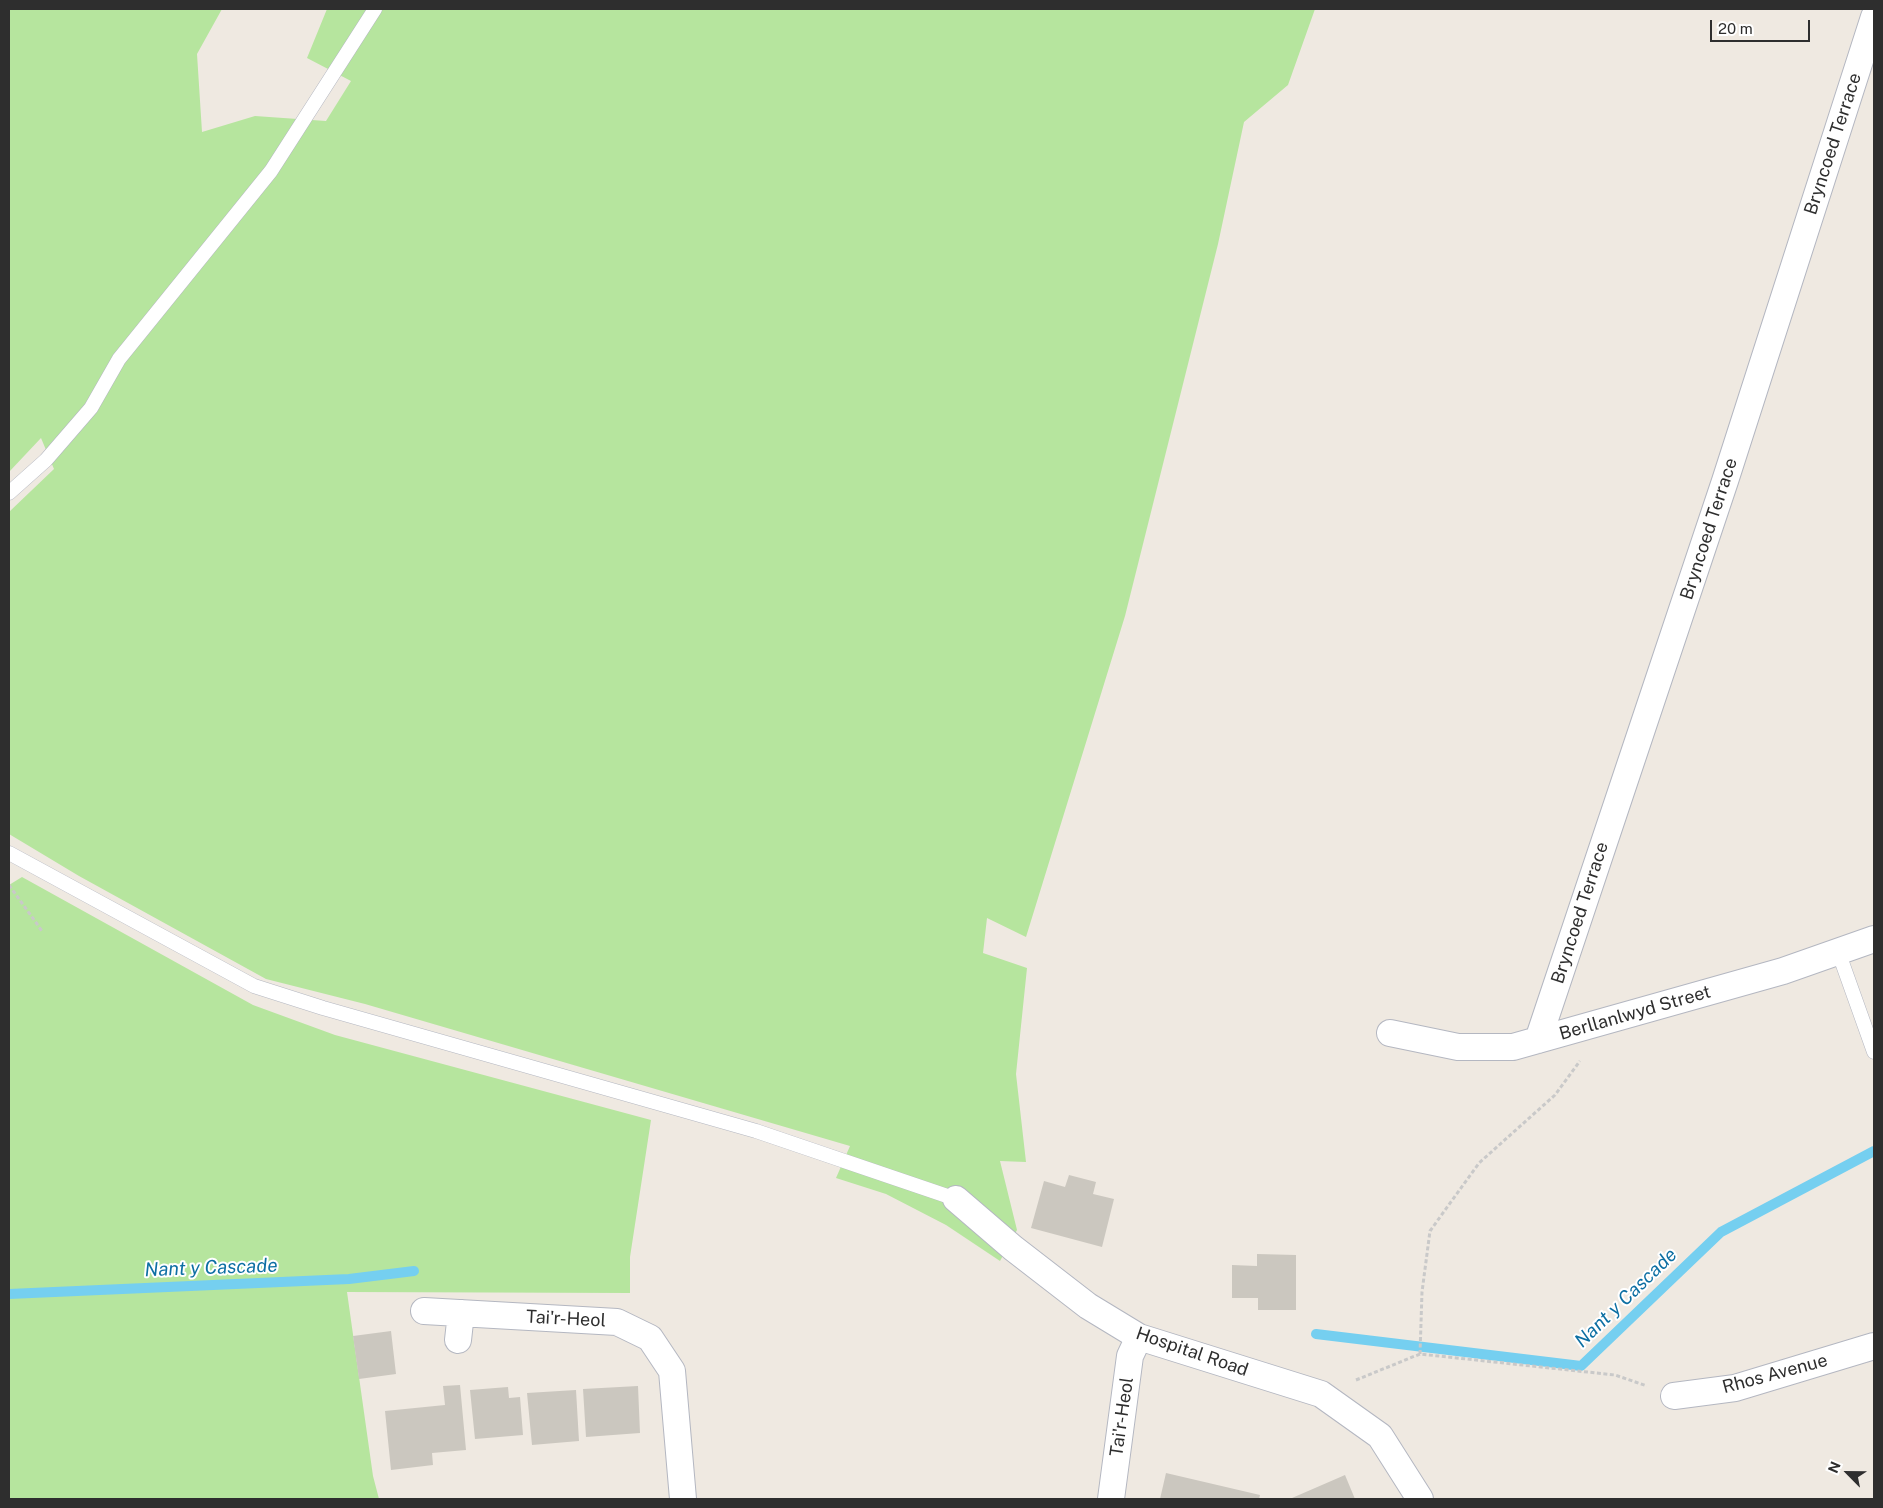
<!DOCTYPE html>
<style>
body{margin:0}
#map{position:relative;width:1883px;height:1508px;overflow:hidden;background:#efe9e1;font-family:"Public Sans",sans-serif}
canvas{display:block}
.frame{position:absolute;inset:0;border:10px solid #2e2e2e;pointer-events:none}
.north{position:absolute;left:1823px;top:1448px;width:50px;height:50px;-webkit-text-stroke:4px #fff;paint-order:stroke;rotate:293deg;font-size:14px;font-weight:700;line-height:20px;text-align:center;color:#2e2e2e}
.north::after{content:'';display:block;margin:auto;width:18px;height:22px;background:#2e2e2e;clip-path:polygon(50% 0,100% 100%,50% 72%,0 100%)}
.scale{position:absolute;left:1710px;top:20px;width:100px;height:22px;box-sizing:border-box;border:2px solid #2e2e2e;border-top:0;padding-left:6px;font-size:15px;line-height:18px;white-space:nowrap;color:#2e2e2e;-webkit-text-stroke:4px #fff;paint-order:stroke}
</style>
<div id="map">
<canvas width="1883" height="1508"></canvas>
<div class="frame"></div>
<div class="north">N</div>
<div class="scale">20 m</div>
</div>
<script>
const c = document.querySelector('canvas').getContext('2d');
c.lineJoin = 'round';
function paint(path, color) {
  c.fillStyle = color;
  c.fill(path, 'evenodd');
}
function shape(rows) {
  const path = new Path2D();
  for (const r of rows) {
    path.moveTo(r[0], r[1]);
    for (let i = 2; i < r.length; i += 2) path.lineTo(r[i], r[i + 1]);
  }
  return path;
}
function strokePath(path, color, width, dash) {
  c.strokeStyle = color;
  c.lineWidth = width;
  c.lineCap = dash ? 'butt' : 'round';
  c.setLineDash(dash || []);
  c.stroke(path);
}
function label(font, color, halo, rows, align = 'center') {
  c.font = font + ' "Public Sans",sans-serif';
  c.lineWidth = 4;
  c.setLineDash([]);
  c.textBaseline = 'middle';
  c.strokeStyle = halo;
  c.fillStyle = color;
  for (const [text, x, y, turn = 0] of rows) {
    c.save();
    c.translate(x, y);
    c.rotate((+turn || 0) * Math.PI / 180);
    c.textAlign = isNaN(turn) ? turn : align;
    if (halo) c.strokeText(text, 0, 0);
    c.fillText(text, 0, 0);
    c.restore();
  }
}
paint(shape([
 [9,9,222,9,197,54,202,132,255,116,326,121,351,81,307,58,327,9,1315,9,1288,85,1244,122,1218,244,1125,616,1026,937,987,918,983,953,1027,968,1016,1074,1026,1162,1000,1161,1017,1230,1000,1261,946,1225,886,1194,836,1178,850,1146,365,1004,266,979,79,876,9,834,9,512,54,469,41,438,9,472],
 [22,877,253,1005,335,1035,651,1120,630,1257,630,1293,347,1292,373,1476,379,1499,9,1499,9,885]
]), '#b6e59e');
strokePath(shape([
 [9,1294,349,1279,414,1271],
 [1316,1334,1581,1366,1721,1232,1874,1151]
]), '#75cff0', 10);
paint(shape([
 [1069,1175,1096,1182,1093,1194,1114,1199,1102,1247,1031,1228,1044,1181,1065,1187],
 [1257,1254,1296,1255,1296,1310,1258,1310,1258,1298,1232,1298,1232,1265,1257,1266],
 [391,1331,396,1374,359,1379,353,1336],
 [460,1385,466,1450,432,1453,433,1465,391,1470,385,1411,445,1405,443,1386],
 [638,1386,640,1433,586,1437,583,1389],
 [508,1387,509,1398,520,1397,523,1435,475,1439,470,1390],
 [576,1390,579,1441,532,1445,527,1393],
 [1166,1473,1260,1495,1259,1499,1160,1499],
 [1345,1475,1355,1499,1293,1499,1292,1498]
]), '#cbc7bf');
const service = shape([
 [9,493,46,460,91,408,119,359,271,171,375,9],
 [9,853,254,986,323,1008,756,1131,956,1199],
 [1838,951,1874,1052]
]);
const minor = shape([
 [1390,1033,1458,1047,1513,1047,1783,971,1874,939],
 [1538,1040,1725,481,1874,17],
 [956,1199,1013,1248,1088,1306,1139,1337,1321,1394,1380,1436,1420,1499],
 [424,1311,617,1322,650,1338,672,1371,683,1499],
 [458,1340,461,1313],
 [1674,1396,1735,1388,1874,1346],
 [1111,1499,1130,1356,1139,1337]
]);
strokePath(service, '#b4b7c1', 15);
strokePath(minor, '#b4b7c1', 28);
strokePath(shape([
 [9,885,42,931],
 [1420,1354,1422,1292,1430,1231,1479,1163,1555,1095,1580,1061],
 [1356,1380,1420,1354,1615,1375,1647,1386]
]), '#c9c9c9', 3, [4, 2.5]);
strokePath(service, '#fff', 14);
strokePath(minor, '#fff', 26);
label('18px', '#2e2e2e', '#fff', [
 ["Bryncoed Terrace",1833,144,-72],
 ["Bryncoed Terrace",1709,529,-72],
 ["Bryncoed Terrace",1580,913,-72],
 ["Berllanlwyd Street",1635,1013,-16],
 ["Tai'r-Heol",566,1319,3],
 ["Hospital Road",1192,1352,19],
 ["Rhos Avenue",1775,1374,-15],
 ["Tai'r-Heol",1122,1417,-82]
]);
label('italic 19px', '#0d6fa3', '#fff', [
 ["Nant y Cascade",211,1268,-2],
 ["Nant y Cascade",1626,1298,-44]
]);
</script>
